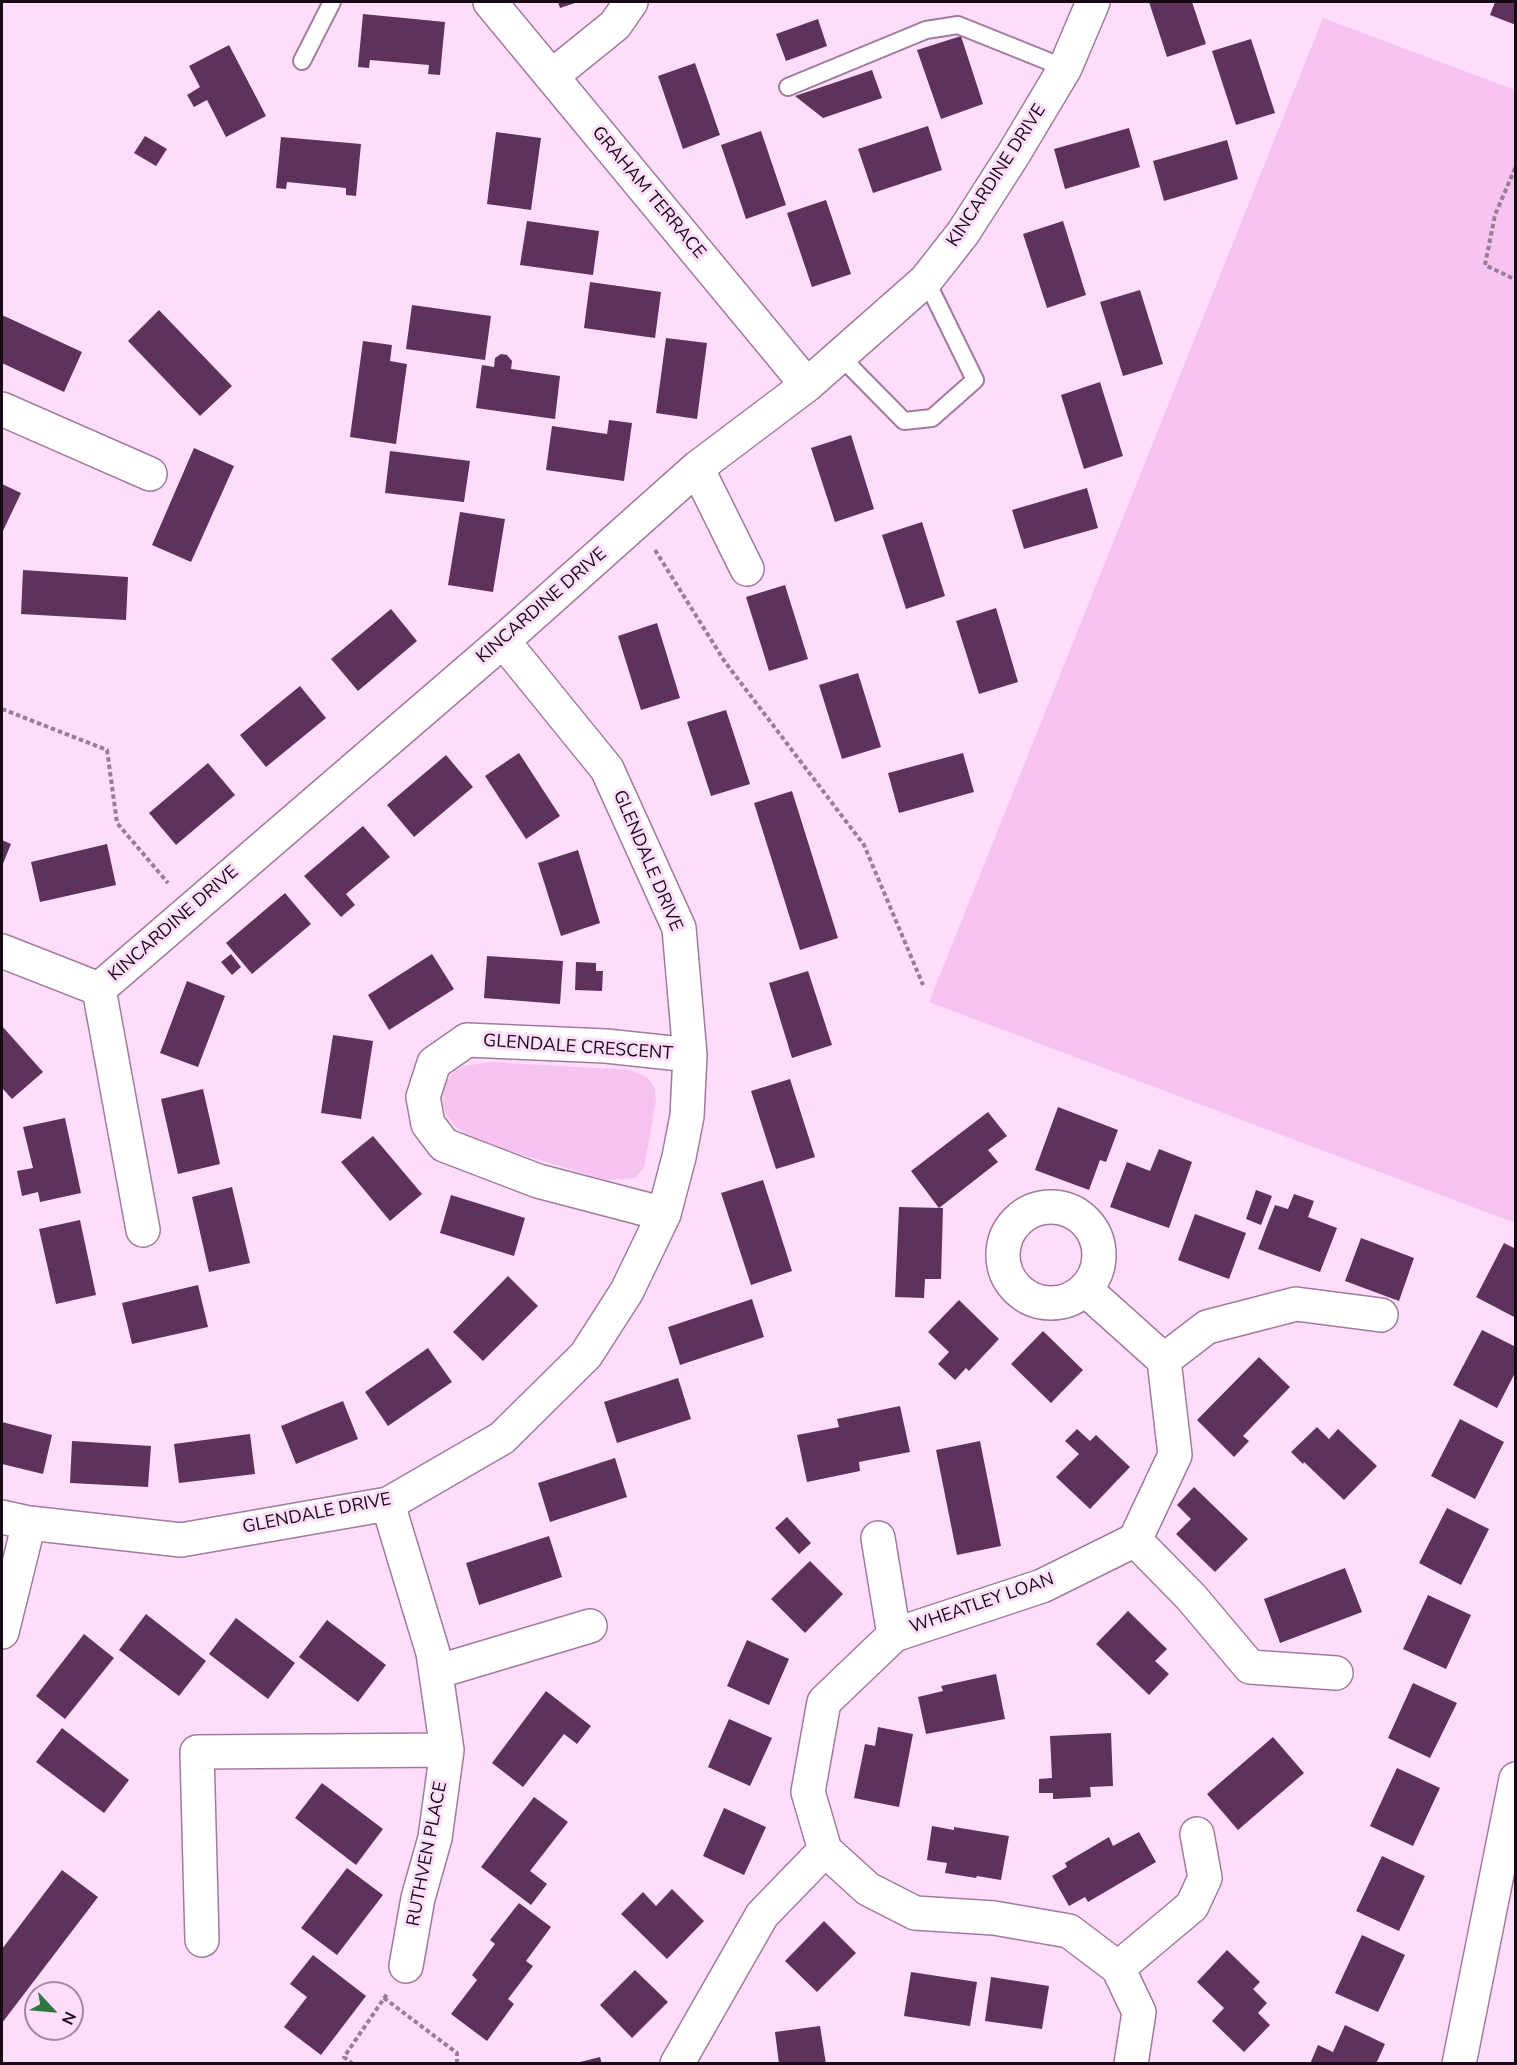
<!DOCTYPE html>
<style>
body{margin:0}
#map{position:relative;width:1517px;height:2065px;overflow:hidden;background:#feddfa;font-family:"Nunito Sans",sans-serif}
canvas{display:block}
.frame{position:absolute;inset:0;border:3px solid #170a16;pointer-events:none}
.north{position:absolute;left:24px;top:1981px;width:60px;height:60px;box-sizing:border-box;background:#feddfa;border:2px solid #a2899f;border-radius:50%;rotate:116deg;font-size:16px;font-weight:700;line-height:24px;text-align:center;color:#170a16}
.north::after{content:'';display:block;margin:auto;width:21px;height:27px;background:#2f7642;clip-path:polygon(50% 0,100% 100%,50% 72%,0 100%)}
</style>
<div id="map">
<canvas width="1517" height="2065"></canvas>
<div class="frame"></div>
<div class="north">N</div>
</div>
<script>
const c = document.querySelector('canvas').getContext('2d');
c.lineJoin = 'round';
function paint(path, color) {
  c.fillStyle = color;
  c.fill(path, 'evenodd');
}
function shape(rows) {
  const path = new Path2D();
  for (const r of rows) {
    if (r.length === 3) {
      path.moveTo(r[0] + r[2], r[1]);
      path.arc(r[0], r[1], r[2], 0, 2 * Math.PI);
      continue;
    }
    path.moveTo(r[0], r[1]);
    for (let i = 2; i < r.length; i += 2) path.lineTo(r[i], r[i + 1]);
  }
  return path;
}
function strokePath(path, color, width, dash) {
  c.strokeStyle = color;
  c.lineWidth = width;
  c.lineCap = dash ? 'butt' : 'round';
  c.setLineDash(dash || []);
  c.stroke(path);
}
function label(font, color, halo, rows, align = 'center') {
  c.font = font + ' "Nunito Sans",sans-serif';
  c.lineWidth = 6;
  c.setLineDash([]);
  c.textBaseline = 'middle';
  c.strokeStyle = halo;
  c.fillStyle = color;
  for (const [text, x, y, turn = 0] of rows) {
    c.save();
    c.translate(x, y);
    c.rotate((+turn || 0) * Math.PI / 180);
    c.textAlign = isNaN(turn) ? turn : align;
    if (halo) c.strokeText(text, 0, 0);
    c.fillText(text, 0, 0);
    c.restore();
  }
}
paint(shape([
 [1323,18,1515,90,1515,1223,929,1002],
 [491,1062,632,1070,648,1078,655,1089,656,1101,644,1168,635,1178,606,1180,487,1144,467,1135,455,1126,447,1116,443,1105,442,1093,446,1082,454,1072,464,1066]
]), '#f6c3f0');
paint(shape([
 [558,2,578,2,560,8],
 [1149,2,1192,2,1206,44,1167,57],
 [1495,2,1516,2,1516,25,1490,15],
 [363,14,445,22,440,75,428,74,429,65,370,60,369,68,358,67],
 [818,19,827,46,786,61,776,34],
 [961,36,983,104,941,119,917,50],
 [1251,39,1275,113,1236,125,1212,51],
 [229,45,266,116,226,137,207,100,194,107,187,95,200,87,189,66],
 [695,63,720,135,683,149,658,76],
 [872,70,882,98,823,118,795,96],
 [928,126,942,170,873,193,858,149],
 [1129,128,1140,167,1065,189,1054,149],
 [761,131,786,205,746,219,721,145],
 [496,132,541,138,531,210,487,204],
 [145,136,167,149,156,166,134,153],
 [281,137,361,144,356,196,346,195,346,188,287,182,286,189,276,188],
 [1227,140,1238,179,1164,201,1153,161],
 [826,200,851,274,812,287,787,213],
 [527,221,599,231,593,275,520,265],
 [1063,221,1086,295,1047,308,1023,234],
 [590,282,661,292,655,338,584,328],
 [1140,290,1163,364,1123,376,1100,302],
 [412,305,491,316,485,360,406,349],
 [159,310,232,386,200,416,128,341],
 [2,315,82,352,64,392,2,363],
 [666,338,707,343,697,419,656,413],
 [363,341,392,345,390,361,407,364,396,444,350,437],
 [501,354,507,355,512,361,511,369,560,376,555,419,476,408,482,365,494,367,495,358],
 [1100,382,1123,456,1084,469,1061,395],
 [609,420,632,423,624,481,546,470,552,426,607,434],
 [851,435,874,509,835,522,811,448],
 [194,448,234,466,191,562,152,545],
 [390,451,470,461,464,502,385,493],
 [2,484,21,493,2,533],
 [1087,488,1098,528,1024,549,1012,510],
 [460,512,505,519,493,592,448,585],
 [922,522,945,596,906,609,882,535],
 [23,570,128,577,126,620,21,614],
 [785,585,808,659,769,671,746,597],
 [996,608,1018,682,979,694,956,621],
 [391,609,417,641,358,691,331,659],
 [657,623,680,698,641,710,618,636],
 [858,673,881,747,842,759,819,685],
 [300,686,326,718,266,767,240,735],
 [726,710,750,784,711,796,687,722],
 [519,753,560,816,526,839,485,776],
 [963,753,974,792,899,813,888,773],
 [446,755,473,787,414,837,387,805],
 [208,763,235,795,176,845,149,813],
 [792,791,838,938,800,950,754,803],
 [363,826,390,857,346,894,355,905,341,917,304,876],
 [2,840,11,844,2,866],
 [107,844,116,885,40,902,31,862],
 [578,850,600,923,561,936,538,863],
 [285,893,311,924,252,974,226,943],
 [231,954,241,967,232,975,221,962],
 [432,954,454,989,389,1030,368,995],
 [487,956,563,961,560,1004,484,998],
 [576,962,596,963,596,971,603,971,602,991,575,990],
 [808,971,832,1045,792,1058,769,983],
 [187,981,225,996,198,1067,160,1053],
 [2,1026,43,1072,12,1099,2,1088],
 [333,1035,373,1041,361,1119,321,1113],
 [790,1079,815,1157,776,1169,751,1091],
 [203,1089,220,1164,178,1174,161,1099],
 [1058,1107,1118,1130,1106,1162,1100,1160,1089,1190,1035,1170],
 [988,1112,1007,1136,988,1150,998,1162,939,1208,911,1171],
 [65,1118,81,1193,40,1202,38,1192,22,1196,17,1171,33,1168,23,1127],
 [373,1136,422,1194,390,1221,341,1162],
 [1159,1149,1192,1162,1169,1228,1110,1207,1127,1162,1150,1171],
 [763,1180,792,1271,751,1285,721,1193],
 [232,1187,250,1263,209,1272,192,1197],
 [1256,1190,1272,1196,1261,1225,1246,1219],
 [1294,1194,1314,1201,1308,1217,1337,1228,1320,1272,1258,1249,1275,1205,1288,1209],
 [451,1195,525,1218,514,1256,440,1233],
 [899,1207,943,1208,941,1279,925,1279,924,1298,895,1297],
 [1195,1214,1246,1233,1229,1279,1178,1260],
 [80,1220,96,1295,56,1304,39,1229],
 [1361,1238,1414,1258,1399,1301,1345,1281],
 [1504,1243,1516,1249,1516,1318,1476,1297],
 [508,1276,538,1306,483,1361,453,1332],
 [198,1285,208,1327,132,1344,122,1303],
 [752,1299,764,1337,680,1365,668,1327],
 [959,1300,999,1339,969,1371,966,1368,955,1380,938,1364,949,1352,928,1332],
 [1482,1330,1516,1347,1516,1371,1497,1408,1453,1385],
 [1043,1331,1083,1370,1051,1403,1011,1364],
 [428,1348,452,1382,388,1426,365,1392],
 [1259,1357,1290,1387,1243,1436,1249,1441,1234,1457,1197,1420],
 [678,1378,691,1419,617,1443,604,1402],
 [343,1401,358,1439,296,1464,281,1426],
 [900,1406,910,1452,859,1462,860,1471,807,1482,797,1435,839,1427,837,1419],
 [1460,1419,1504,1442,1475,1499,1431,1476],
 [2,1422,52,1435,43,1474,2,1464],
 [1317,1427,1329,1439,1338,1429,1377,1466,1344,1500,1304,1462,1303,1464,1291,1452],
 [1077,1429,1090,1441,1096,1435,1130,1467,1090,1509,1056,1477,1079,1454,1065,1441],
 [250,1434,255,1474,179,1483,174,1444],
 [72,1441,151,1446,148,1487,70,1483],
 [980,1441,1001,1546,957,1555,936,1450],
 [615,1458,627,1497,550,1522,538,1483],
 [1194,1487,1248,1539,1215,1572,1176,1534,1191,1519,1177,1505],
 [1447,1508,1489,1529,1461,1585,1419,1563],
 [787,1517,811,1543,799,1554,775,1528],
 [549,1536,562,1577,479,1605,466,1563],
 [810,1561,843,1594,805,1633,771,1599],
 [1345,1568,1362,1612,1280,1643,1264,1599],
 [1428,1595,1471,1615,1446,1669,1403,1649],
 [1128,1611,1167,1649,1155,1661,1169,1674,1149,1695,1096,1644],
 [146,1614,206,1661,179,1696,119,1650],
 [236,1618,295,1663,268,1699,209,1654],
 [327,1620,386,1665,358,1702,299,1657],
 [84,1634,114,1658,65,1719,36,1696],
 [747,1640,789,1659,769,1705,727,1686],
 [996,1674,1005,1719,926,1734,918,1697,943,1691,941,1686],
 [1413,1683,1457,1703,1430,1758,1388,1738],
 [546,1691,591,1726,577,1744,564,1734,523,1787,492,1763],
 [729,1719,772,1738,750,1786,708,1767],
 [878,1727,913,1734,899,1807,854,1798,865,1744,875,1746],
 [62,1728,129,1780,104,1813,36,1762],
 [1111,1733,1113,1786,1090,1787,1091,1797,1053,1799,1053,1793,1039,1793,1039,1779,1052,1778,1050,1736],
 [1273,1737,1304,1773,1238,1830,1207,1794],
 [1397,1768,1440,1788,1413,1846,1370,1826],
 [322,1783,383,1829,356,1865,295,1818],
 [534,1797,568,1822,530,1871,547,1884,531,1905,481,1867],
 [724,1808,766,1827,744,1875,703,1856],
 [932,1826,954,1830,954,1827,1009,1836,1001,1880,977,1876,976,1878,945,1873,947,1863,927,1860],
 [1139,1832,1156,1862,1088,1902,1085,1897,1069,1906,1052,1876,1067,1867,1065,1863,1109,1837,1113,1846],
 [1382,1856,1425,1876,1399,1931,1356,1911],
 [347,1868,383,1895,337,1955,301,1928],
 [62,1870,98,1897,2,2023,2,1949],
 [672,1889,704,1921,667,1959,621,1914,643,1892,656,1906],
 [519,1903,551,1927,526,1961,533,1966,508,1999,514,2004,487,2041,451,2014,477,1980,472,1975,495,1944,490,1940],
 [824,1921,856,1953,817,1992,785,1961],
 [1362,1935,1405,1955,1378,2012,1335,1993],
 [1227,1950,1260,1982,1253,1989,1267,2003,1258,2013,1270,2025,1244,2052,1212,2021,1224,2008,1197,1982],
 [313,1955,366,1996,321,2055,284,2027,307,1997,290,1984],
 [635,1970,668,2002,632,2038,600,2005],
 [911,1972,977,1982,970,2026,904,2016],
 [991,1977,1049,1986,1042,2029,985,2021],
 [1345,2025,1385,2044,1376,2064,1310,2064,1318,2045,1333,2052],
 [820,2026,826,2064,779,2064,775,2032],
 [600,2057,602,2064,576,2064,576,2063]
]), '#5e325b');
const lane = shape([
 [302,61,332,2],
 [788,87,926,30,958,25,1065,68],
 [840,356,904,421,932,418,975,380,926,280]
]);
const street = shape([
 [490,2,807,385],
 [552,76,615,25,631,2],
 [2,409,150,474],
 [697,468,747,569],
 [2,951,99,989],
 [99,989,503,641,697,468,807,385,926,280,963,233,1013,155,1065,68,1093,2],
 [99,989,143,1230],
 [1051,1255,48],
 [664,1214,538,1181,444,1145,428,1124,423,1097,434,1063,467,1040,606,1046,690,1055],
 [1086,1290,1164,1360,1175,1455,1135,1540,1042,1586,894,1635,824,1702,808,1792,825,1850,868,1889,915,1913,994,1918,1069,1931,1118,1968,1139,2012,1131,2064],
 [1164,1360,1207,1327,1296,1304,1381,1315],
 [388,1504,433,1653,447,1750,435,1838,418,1898,406,1966],
 [2,1517,29,1523,181,1540,388,1504,502,1438,586,1355,627,1291,664,1214,679,1157,687,1116,690,1055,679,928,607,769,503,641],
 [878,1538,894,1635],
 [1135,1540,1191,1597,1250,1667,1336,1673],
 [2,1632,29,1523],
 [436,1672,590,1626],
 [202,1940,197,1752,447,1750],
 [1118,1968,1192,1906,1205,1878,1197,1834],
 [677,2064,762,1915,825,1850],
 [1459,2064,1516,1779]
]);
strokePath(lane, '#a17b9d', 20);
strokePath(street, '#a17b9d', 36);
strokePath(shape([
 [1512,278,1485,265,1495,215,1516,166],
 [655,550,725,662,864,845,923,985],
 [2,709,107,750,117,823,168,883],
 [384,1998,457,2053,457,2064],
 [353,2064,344,2057,387,1994]
]), '#967e93', 4, [4.5, 3]);
strokePath(lane, '#fff', 16);
strokePath(street, '#fff', 33);
label('18px', '#170a16', '#feddfa', [
 ["KINCARDINE DRIVE",997,176,-57],
 ["GRAHAM TERRACE",648,193,50],
 ["KINCARDINE DRIVE",542,606,-41],
 ["GLENDALE DRIVE",647,861,67],
 ["KINCARDINE DRIVE",174,924,-41],
 ["GLENDALE CRESCENT",578,1048,4],
 ["GLENDALE DRIVE",317,1514,-11],
 ["WHEATLEY LOAN",982,1604,-19],
 ["RUTHVEN PLACE",428,1854,-79]
]);
</script>
